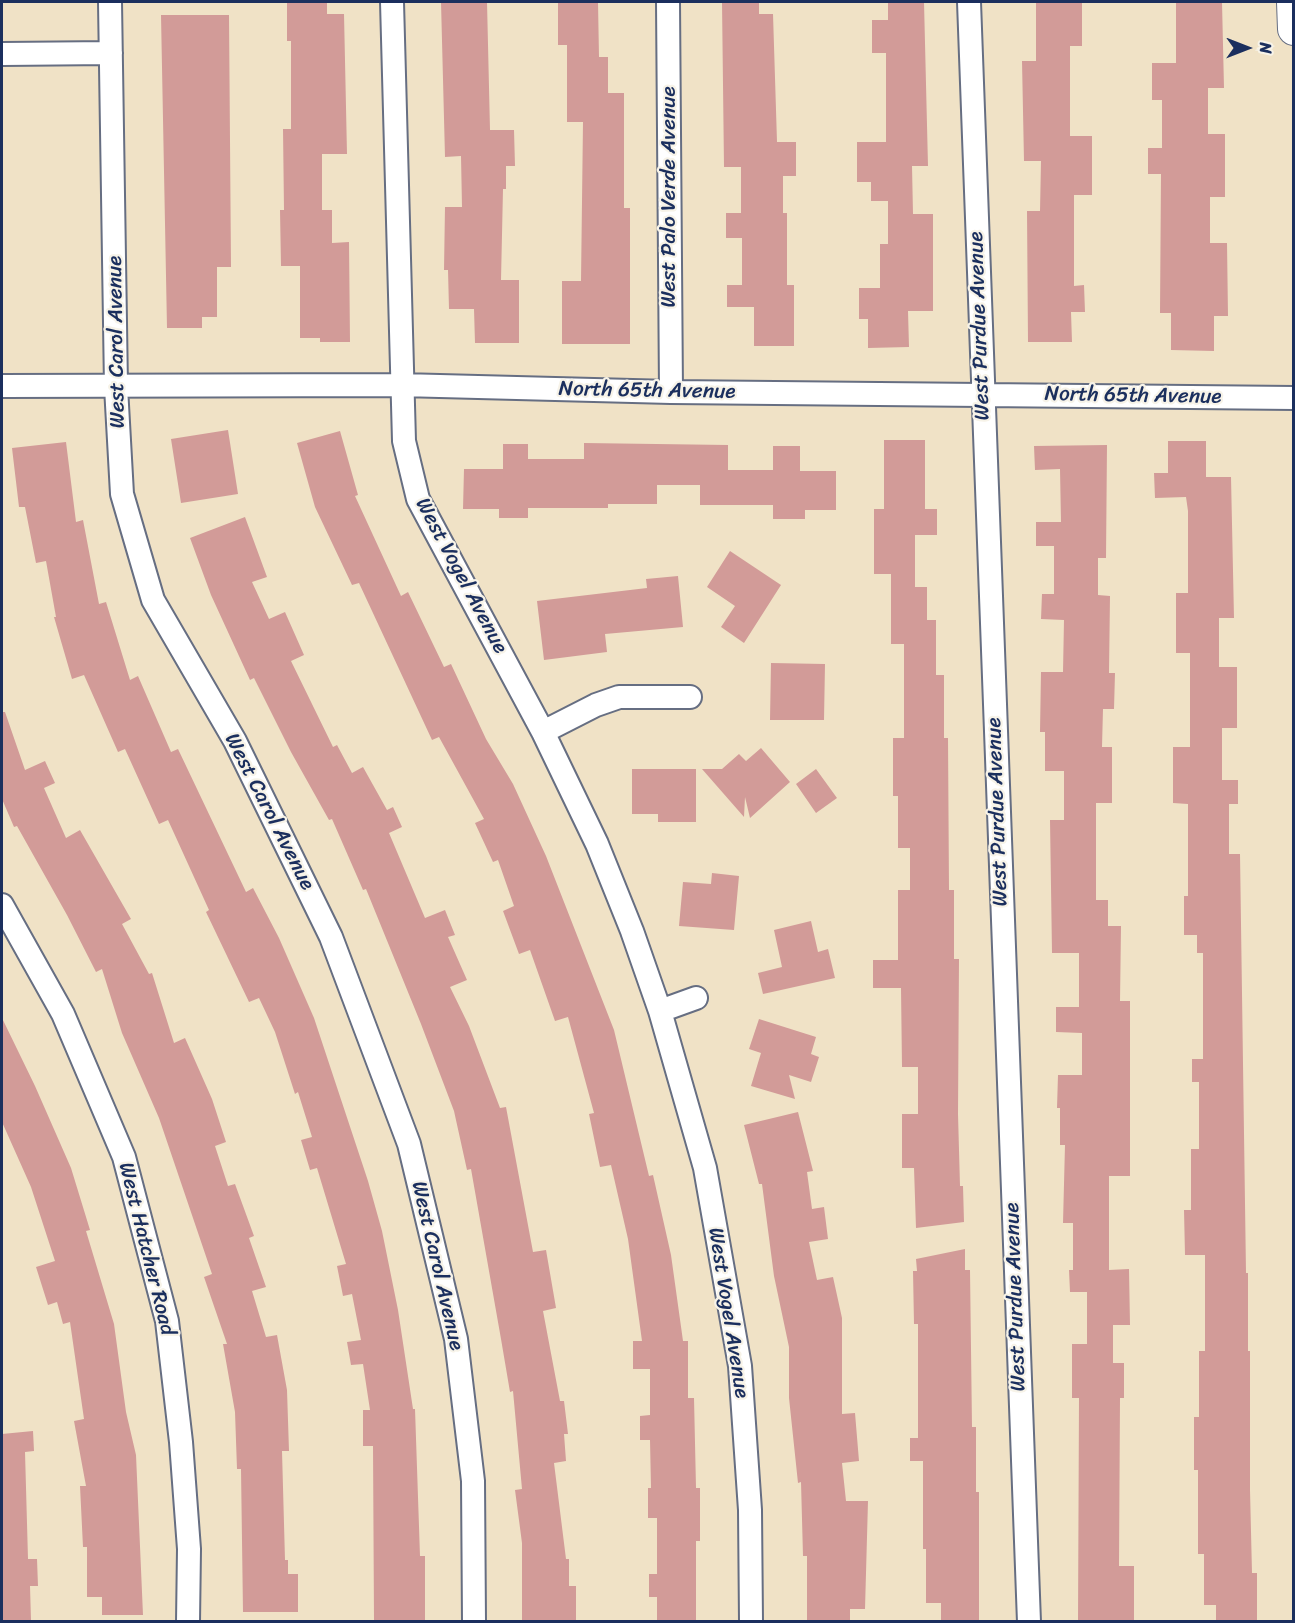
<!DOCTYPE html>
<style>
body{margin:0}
#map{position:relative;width:1295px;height:1623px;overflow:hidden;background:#f0e2c6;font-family:Sriracha,sans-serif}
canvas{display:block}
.frame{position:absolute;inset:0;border:3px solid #1b2f5e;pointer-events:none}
.north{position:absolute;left:1217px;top:18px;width:60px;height:60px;-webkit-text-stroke:4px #f7f3e8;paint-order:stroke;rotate:90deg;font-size:16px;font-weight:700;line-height:24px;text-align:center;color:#1b2f5e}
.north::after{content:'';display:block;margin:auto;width:21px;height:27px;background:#1b2f5e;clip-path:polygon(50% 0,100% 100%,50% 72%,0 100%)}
</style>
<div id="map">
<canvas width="1295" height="1623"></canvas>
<div class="frame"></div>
<div class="north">N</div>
</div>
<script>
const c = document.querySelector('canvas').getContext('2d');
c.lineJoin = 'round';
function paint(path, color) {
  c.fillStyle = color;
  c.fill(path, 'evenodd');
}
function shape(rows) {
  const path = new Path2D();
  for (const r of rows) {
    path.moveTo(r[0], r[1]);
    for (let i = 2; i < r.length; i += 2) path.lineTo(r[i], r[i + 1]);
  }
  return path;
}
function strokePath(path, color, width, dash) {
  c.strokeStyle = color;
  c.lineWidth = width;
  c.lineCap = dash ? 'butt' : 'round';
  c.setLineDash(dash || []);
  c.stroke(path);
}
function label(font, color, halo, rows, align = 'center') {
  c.font = font + ' Sriracha,sans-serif';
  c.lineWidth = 4.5;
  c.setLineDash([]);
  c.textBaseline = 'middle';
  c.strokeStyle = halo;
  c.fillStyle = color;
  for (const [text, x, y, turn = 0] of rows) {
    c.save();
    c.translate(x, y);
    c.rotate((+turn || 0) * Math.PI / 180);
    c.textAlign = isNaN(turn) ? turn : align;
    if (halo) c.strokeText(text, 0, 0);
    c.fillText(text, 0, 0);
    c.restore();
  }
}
paint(shape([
 [287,2,327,2,327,14,344,14,347,154,322,154,322,210,332,210,332,243,349,242,350,342,320,342,320,338,300,338,300,266,281,266,280,210,284,210,283,129,291,129,291,41,287,41],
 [441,2,487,2,490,130,514,130,515,166,506,166,506,189,503,189,501,280,519,280,519,343,475,343,474,309,449,309,448,270,444,270,445,207,462,207,461,156,445,157],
 [558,2,598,2,599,57,608,57,608,93,624,93,624,208,630,208,630,344,562,344,562,281,581,281,583,122,567,122,567,45,558,45],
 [722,2,759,2,759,14,773,14,777,142,796,142,796,176,783,176,783,213,787,213,787,285,794,285,794,346,754,346,754,307,727,307,727,285,742,285,742,238,726,238,726,213,741,213,741,167,724,167],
 [888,2,924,2,928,166,912,166,913,214,933,214,933,311,908,311,909,347,868,348,868,319,859,319,859,288,880,288,880,244,888,244,888,201,871,201,871,182,857,182,857,142,886,142,886,53,872,53,872,20,888,20],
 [1036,2,1082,2,1082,46,1070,46,1070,136,1092,136,1092,195,1074,195,1074,286,1084,285,1085,312,1071,312,1072,342,1028,342,1027,211,1040,211,1041,161,1024,161,1022,61,1036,61],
 [1176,2,1222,2,1224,88,1208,88,1208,134,1225,134,1225,197,1210,197,1210,243,1227,243,1228,316,1214,316,1214,351,1171,350,1171,313,1160,313,1161,174,1148,174,1148,148,1162,148,1162,100,1152,100,1152,63,1176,63],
 [161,15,229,15,231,267,217,267,217,317,202,317,202,328,167,328],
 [228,430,238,494,181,503,171,439],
 [340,431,358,495,355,496,401,596,408,592,444,667,451,664,486,739,513,784,546,856,614,1030,649,1176,653,1175,671,1255,683,1341,688,1341,688,1398,694,1398,696,1488,700,1488,700,1541,696,1541,696,1622,657,1622,657,1597,649,1597,649,1574,657,1574,657,1518,648,1518,648,1488,651,1488,650,1440,640,1440,640,1416,650,1415,650,1369,633,1369,633,1341,642,1341,628,1239,611,1165,600,1167,589,1114,594,1113,568,1017,555,1021,530,950,519,954,503,911,514,906,498,860,493,862,475,823,484,819,439,737,432,740,359,583,352,585,315,507,297,443],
 [884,440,925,440,925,509,937,509,937,535,915,535,915,587,927,587,927,620,936,620,936,675,944,675,944,738,948,738,949,890,954,890,954,959,959,959,958,1114,960,1186,963,1186,964,1222,916,1228,914,1168,902,1168,902,1114,918,1114,918,1067,902,1067,901,988,873,988,873,960,898,960,898,890,910,890,910,848,898,848,898,796,893,796,893,738,904,738,904,644,891,644,891,574,874,574,874,509,884,509],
 [1168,441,1206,441,1206,477,1231,477,1234,618,1219,618,1219,667,1237,667,1237,728,1222,728,1222,780,1238,780,1238,804,1229,804,1229,854,1240,854,1246,1273,1248,1273,1248,1351,1250,1351,1250,1490,1252,1573,1257,1573,1257,1622,1216,1622,1216,1605,1204,1605,1204,1554,1198,1554,1198,1470,1194,1470,1194,1417,1199,1417,1199,1351,1205,1351,1205,1255,1185,1255,1184,1210,1191,1210,1191,1149,1199,1149,1199,1082,1192,1082,1192,1059,1203,1059,1203,953,1197,953,1197,935,1184,935,1184,896,1188,896,1188,804,1173,803,1173,747,1190,747,1190,653,1176,653,1176,593,1188,593,1188,511,1186,497,1155,498,1154,473,1168,473],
 [66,442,76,522,83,520,99,604,106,602,130,680,138,676,171,752,178,749,246,892,253,888,279,938,314,1018,368,1181,382,1231,398,1310,413,1409,415,1409,420,1556,425,1556,425,1620,374,1620,373,1446,363,1446,363,1410,370,1410,363,1364,351,1365,347,1342,361,1340,352,1294,343,1296,337,1266,346,1264,317,1168,310,1170,301,1140,312,1137,298,1092,295,1094,275,1032,259,998,249,1002,206,912,209,910,168,820,159,824,125,749,118,752,84,675,72,679,54,617,56,617,46,561,36,563,25,507,19,507,12,448],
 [584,443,728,445,728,470,773,470,773,446,800,446,800,471,836,471,836,510,805,510,805,519,773,519,773,505,700,505,700,485,657,485,657,504,608,504,608,508,528,508,528,518,499,518,499,509,463,509,464,469,503,469,503,444,528,444,528,459,584,459],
 [1107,445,1106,558,1098,558,1098,595,1110,596,1109,673,1115,673,1114,709,1103,709,1102,747,1112,747,1112,803,1096,803,1096,900,1108,900,1108,926,1121,926,1120,1001,1130,1001,1130,1176,1109,1176,1109,1270,1129,1269,1130,1325,1113,1325,1113,1363,1124,1363,1124,1398,1120,1398,1119,1566,1134,1566,1134,1622,1078,1622,1079,1398,1072,1398,1072,1344,1087,1344,1087,1292,1070,1292,1069,1270,1073,1270,1073,1223,1063,1223,1065,1145,1060,1145,1060,1108,1057,1108,1058,1075,1082,1075,1082,1033,1056,1032,1056,1007,1079,1007,1079,953,1052,953,1050,820,1064,820,1064,771,1045,771,1045,732,1040,732,1041,672,1063,672,1064,620,1041,619,1042,594,1054,594,1054,546,1036,546,1036,522,1061,522,1060,469,1035,470,1034,446],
 [245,517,267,577,252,582,269,619,285,612,304,655,291,661,333,747,337,745,352,773,363,767,387,810,393,807,402,827,389,833,425,918,445,910,455,935,448,937,467,980,450,987,469,1026,500,1108,506,1107,533,1252,546,1250,556,1308,543,1311,560,1401,564,1401,568,1434,564,1434,566,1461,554,1463,566,1559,569,1559,569,1586,576,1586,576,1622,522,1622,522,1543,515,1490,522,1489,513,1391,510,1392,501,1339,471,1169,467,1170,454,1111,421,1024,366,889,363,890,332,819,329,820,291,752,254,678,250,680,211,595,190,538],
 [730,551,781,585,744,643,721,627,735,606,707,587],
 [678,576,683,627,605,634,607,652,544,660,537,601,647,588,646,579],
 [771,663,825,664,824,720,770,720],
 [2,712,5,712,25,770,45,761,55,783,44,788,66,838,80,830,131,919,122,924,149,974,152,973,174,1043,185,1038,212,1099,226,1142,215,1146,228,1186,235,1184,254,1236,249,1238,266,1287,252,1291,266,1337,277,1335,287,1390,289,1451,282,1451,285,1560,288,1560,288,1574,298,1574,298,1612,243,1612,241,1469,237,1469,235,1412,223,1344,227,1344,204,1277,212,1274,159,1118,122,1033,102,969,96,972,67,915,17,826,14,827,2,799],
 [761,748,790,782,750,818,745,797,744,817,702,769,722,769,739,754,746,761],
 [632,769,696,769,696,822,658,822,658,814,632,814],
 [816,769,837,798,816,813,796,784],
 [712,873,739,876,734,930,679,926,683,882,711,884],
 [811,921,818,952,828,949,835,978,763,994,758,973,782,967,774,930],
 [2,1018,35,1086,71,1168,90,1230,86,1231,114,1324,126,1412,136,1455,143,1615,102,1615,102,1597,87,1597,87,1547,83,1547,80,1486,86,1486,74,1421,84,1419,70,1322,63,1324,57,1302,48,1305,36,1267,55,1261,31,1187,2,1122],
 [759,1019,816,1037,811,1054,819,1057,811,1082,789,1075,795,1099,751,1086,761,1053,749,1049],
 [798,1112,813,1171,807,1172,812,1209,824,1207,828,1239,809,1242,817,1280,833,1277,842,1318,842,1414,855,1413,859,1461,842,1463,846,1501,868,1501,865,1609,850,1609,850,1622,807,1622,807,1556,803,1556,801,1482,798,1483,789,1398,789,1347,774,1276,762,1184,759,1184,744,1125],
 [965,1249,965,1270,970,1270,972,1427,976,1427,976,1492,979,1492,979,1622,941,1622,941,1603,926,1603,926,1549,923,1549,923,1461,910,1461,910,1438,918,1438,918,1324,914,1324,913,1271,917,1271,916,1259],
 [33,1431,34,1451,25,1452,28,1559,37,1559,38,1586,30,1586,31,1621,2,1621,2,1434]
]), '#d29b98');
const street = shape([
 [110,2,116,387,122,494,153,600,235,741,331,937,409,1144,456,1339,473,1481,474,1622],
 [392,2,404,441,418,499,543,732,597,844,632,931,660,1011,705,1168,740,1366,750,1510,751,1622],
 [668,2,671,392],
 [969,2,1029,1622],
 [2,54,111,53],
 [2,386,401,385,671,392,1294,398],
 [543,732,596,705,619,697,690,697],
 [2,905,63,1014,124,1157,167,1321,181,1442,189,1549,188,1622],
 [660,1011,696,998]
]);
const secondary = shape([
 [1293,2,1294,29]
]);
strokePath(street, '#666e82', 26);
strokePath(secondary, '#666e82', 34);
strokePath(street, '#fff', 22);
strokePath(secondary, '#fff', 32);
label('21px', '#1b2f5e', '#f7f3e8', [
 ["West Palo Verde Avenue",670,197,-90],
 ["West Purdue Avenue",980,326,-92],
 ["West Carol Avenue",117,342,-91],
 ["North 65th Avenue",647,391,1],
 ["North 65th Avenue",1133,396,1],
 ["West Vogel Avenue",461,576,62],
 ["West Carol Avenue",269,812,63],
 ["West Purdue Avenue",998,812,-92],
 ["West Hatcher Road",146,1249,76],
 ["West Carol Avenue",437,1266,77],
 ["West Purdue Avenue",1016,1297,-92],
 ["West Vogel Avenue",728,1313,81]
]);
</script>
